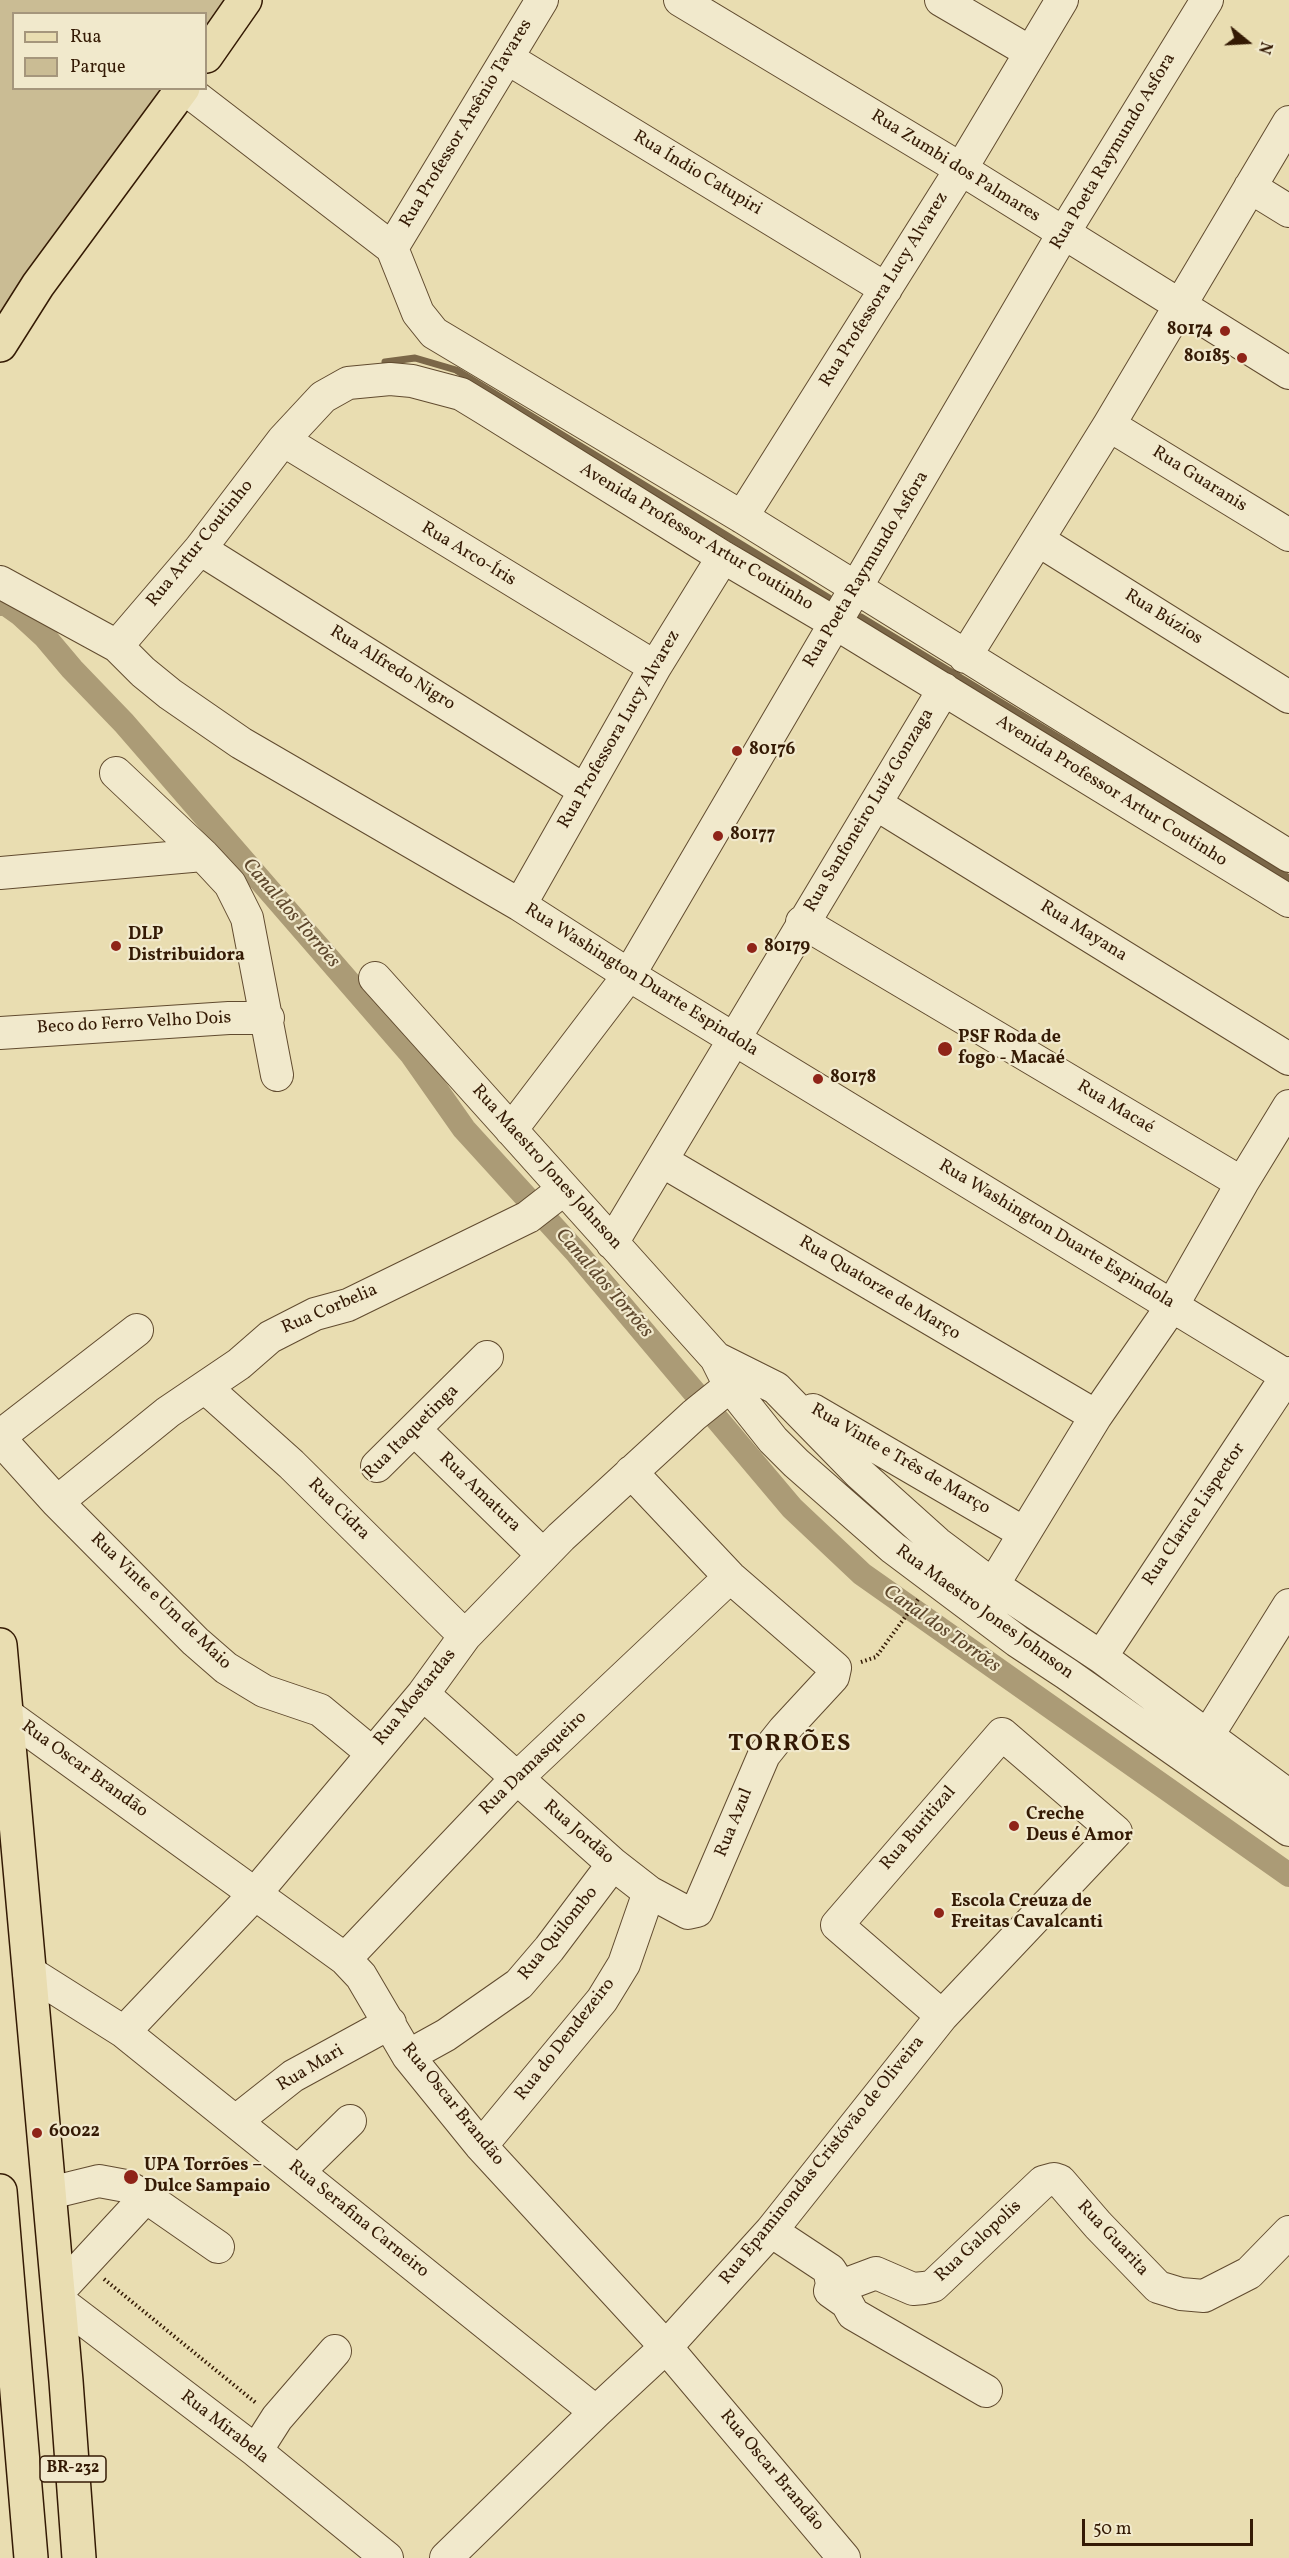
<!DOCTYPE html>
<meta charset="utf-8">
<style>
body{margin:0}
#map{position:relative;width:1289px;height:2558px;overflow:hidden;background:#e9ddb1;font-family:Vollkorn,serif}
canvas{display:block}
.legend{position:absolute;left:12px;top:12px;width:195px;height:78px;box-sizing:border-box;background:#f1e9cc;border:2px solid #a5967c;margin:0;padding:8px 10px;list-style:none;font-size:18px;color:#341a04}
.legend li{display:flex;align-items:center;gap:12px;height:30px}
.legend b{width:30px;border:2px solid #a5967c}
.north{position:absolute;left:1217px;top:12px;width:60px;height:60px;-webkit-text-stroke:4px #f1e9cc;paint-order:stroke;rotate:108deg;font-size:16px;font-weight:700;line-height:24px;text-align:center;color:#341a04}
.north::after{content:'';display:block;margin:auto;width:21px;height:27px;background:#341a04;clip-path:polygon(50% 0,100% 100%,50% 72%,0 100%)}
.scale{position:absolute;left:1082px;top:2519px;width:171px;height:27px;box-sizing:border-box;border:3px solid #341a04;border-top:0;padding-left:8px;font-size:18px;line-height:21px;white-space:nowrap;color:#341a04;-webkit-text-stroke:4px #f1e9cc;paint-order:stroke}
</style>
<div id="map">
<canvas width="1289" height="2558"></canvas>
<ul class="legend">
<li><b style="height:8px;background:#e9ddb1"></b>Rua</li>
<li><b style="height:16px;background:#cabc94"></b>Parque</li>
</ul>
<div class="north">N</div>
<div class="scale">50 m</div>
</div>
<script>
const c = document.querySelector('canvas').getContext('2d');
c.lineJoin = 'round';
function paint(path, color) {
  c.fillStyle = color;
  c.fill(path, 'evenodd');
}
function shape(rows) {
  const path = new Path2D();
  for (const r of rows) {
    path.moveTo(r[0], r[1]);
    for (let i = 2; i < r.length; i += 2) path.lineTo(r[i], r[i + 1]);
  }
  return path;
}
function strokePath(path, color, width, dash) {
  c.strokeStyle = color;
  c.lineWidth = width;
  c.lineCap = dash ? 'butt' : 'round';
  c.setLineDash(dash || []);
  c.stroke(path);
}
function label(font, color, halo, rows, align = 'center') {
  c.font = font + ' Vollkorn,serif';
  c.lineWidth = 4.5;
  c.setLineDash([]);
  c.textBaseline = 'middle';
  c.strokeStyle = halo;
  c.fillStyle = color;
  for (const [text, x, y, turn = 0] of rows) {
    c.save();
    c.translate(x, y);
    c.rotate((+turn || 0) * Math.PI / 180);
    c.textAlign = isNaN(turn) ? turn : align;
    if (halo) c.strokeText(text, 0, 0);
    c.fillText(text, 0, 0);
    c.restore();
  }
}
paint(shape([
 [0,0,231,0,206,36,206,14,14,14,14,88,170,89,35,283,0,361]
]), '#cabc94');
strokePath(shape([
 [385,362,415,358,456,370,829,598],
 [20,614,22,613],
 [861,617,1289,878]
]), '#7b6748', 7);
strokePath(shape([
 [0,604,6,604,20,614,45,637,72,669,124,723,412,1055,464,1129,577,1253,792,1508,862,1574,1289,1875]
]), '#ab9b76', 24);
const minor = shape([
 [680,0,961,169,1289,373],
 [941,0,1030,52],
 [507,58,886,289],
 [184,88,392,248],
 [1250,187,1289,211],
 [392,248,418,313,434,333,742,517,1289,856],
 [392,248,542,0],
 [1109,425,1289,535],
 [283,440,655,667],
 [742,517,961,169,1062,0],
 [1038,540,1289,697],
 [200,549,584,790],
 [0,582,117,646,143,672,170,694,241,743,520,905,629,975,1287,1376],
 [117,646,200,549,283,440,323,397,348,383,390,379,412,381,461,394,484,408,723,557,835,623,1289,901],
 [965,657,1109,425,1289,122],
 [116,773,203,855,230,884,247,918,277,1075],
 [876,804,1289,1059],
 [0,873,203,855],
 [520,905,655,667,723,557],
 [802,922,1242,1183],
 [375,978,716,1358,730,1386,773,1440,796,1463,893,1548,1017,1641,1067,1674,1289,1830],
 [0,1033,229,1018,268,1018],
 [511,1130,629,975,1063,234,1207,0],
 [662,1161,1096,1416],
 [612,1243,944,689],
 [716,1358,776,1388,859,1473,937,1543,993,1585,1101,1657,1289,1796],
 [206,1388,291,1464,465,1636],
 [813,1410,1024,1533],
 [415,1430,543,1555],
 [0,1436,137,1330],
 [0,1439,57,1502,195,1641,226,1668,264,1691,320,1710,372,1753],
 [377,1466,487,1357],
 [57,1502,168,1412,239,1364,270,1337,315,1314,348,1305,528,1217,564,1189],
 [993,1585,1096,1416,1172,1306,1242,1183,1289,1106],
 [1101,1657,1289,1373],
 [423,1694,613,1864,649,1892,688,1913,697,1911,764,1755,784,1730,833,1677,835,1668,730,1577,631,1472],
 [6,1714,345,1959,361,1976,408,2056,481,2146,666,2347,844,2558],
 [1208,1735,1289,1605],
 [345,1959,516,1779,730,1577],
 [29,1972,124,2032,596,2412],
 [124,2032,254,1895,423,1694,465,1636,561,1537,694,1415,730,1386],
 [408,2056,446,2035,519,1984,549,1949,613,1864],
 [236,2121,293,2076,390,2023],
 [481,2146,602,2000,624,1964,649,1892],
 [298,2172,350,2121],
 [50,2193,99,2181,126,2186,146,2197,218,2247],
 [771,2231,830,2270,837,2281,844,2285,876,2273,913,2289,924,2288,933,2286,1043,2182,1054,2179,1060,2181,1098,2225,1158,2287,1181,2294,1204,2296,1249,2273,1289,2232],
 [830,2274,832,2284,830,2291,847,2303,853,2314,986,2391],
 [58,2292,146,2197],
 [59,2301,256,2451,387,2558],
 [256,2451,277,2418,335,2351],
 [446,2558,596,2412,666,2347,771,2231,942,2016,1116,1832,1002,1734,837,1925,942,2016]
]);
const major = shape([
 [206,56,245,0],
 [0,345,38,285,183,88]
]);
const highway = shape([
 [0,1645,66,2381,79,2558],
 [0,2191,31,2558]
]);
strokePath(minor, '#614b2f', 34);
strokePath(major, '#341a04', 36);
strokePath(highway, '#341a04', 36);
strokePath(shape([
 [861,1662,876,1657,919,1598],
 [104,2279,256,2403]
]), '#341a04', 4, [1.5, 3]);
strokePath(minor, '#f1e9cc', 32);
strokePath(major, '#e9ddb1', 33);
strokePath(highway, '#e9ddb1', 33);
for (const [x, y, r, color] of [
 [1225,331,6,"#8f2418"],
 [1242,358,6,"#8f2418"],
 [737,751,6,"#8f2418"],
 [718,836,6,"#8f2418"],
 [116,946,6,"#8f2418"],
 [752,948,6,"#8f2418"],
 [945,1049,8,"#8f2418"],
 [818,1079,6,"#8f2418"],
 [1014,1826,6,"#8f2418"],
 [939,1913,6,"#8f2418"],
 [37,2133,6,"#8f2418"],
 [131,2177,8,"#8f2418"]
]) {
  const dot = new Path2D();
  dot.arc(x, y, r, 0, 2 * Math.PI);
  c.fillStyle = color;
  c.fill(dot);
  strokePath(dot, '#f1e9cc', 2);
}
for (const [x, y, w] of [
 [73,2469,66]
]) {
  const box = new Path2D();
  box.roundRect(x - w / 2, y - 13, w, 26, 4.5);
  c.fillStyle = '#f1e9cc';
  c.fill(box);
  strokePath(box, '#341a04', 1.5);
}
label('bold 16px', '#341a04', null, [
 ["BR-232",73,2469]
]);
label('18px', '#341a04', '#f1e9cc', [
 ["Rua Professor Arsênio Tavares",467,124,-59],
 ["Rua Poeta Raymundo Asfora",1114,152,-59],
 ["Rua Zumbi dos Palmares",955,167,32],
 ["Rua Índio Catupiri",697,174,31],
 ["Rua Professora Lucy Alvarez",885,290,-58],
 ["Rua Guaranis",1199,480,32],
 ["Avenida Professor Artur Coutinho",696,538,31],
 ["Rua Artur Coutinho",201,544,-51],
 ["Rua Arco-Íris",468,555,31],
 ["Rua Poeta Raymundo Asfora",867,570,-59],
 ["Rua Búzios",1163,618,32],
 ["Rua Alfredo Nigro",392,669,32],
 ["Rua Professora Lucy Alvarez",620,730,-60],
 ["Avenida Professor Artur Coutinho",1111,792,32],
 ["Rua Sanfoneiro Luiz Gonzaga",870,811,-59],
 ["Rua Mayana",1083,932,32],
 ["Rua Washington Duarte Espindola",641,981,32],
 ["Beco do Ferro Velho Dois",134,1024,-3],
 ["Rua Macaé",1115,1108,31],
 ["Rua Maestro Jones Johnson",546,1168,48],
 ["Rua Washington Duarte Espindola",1056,1235,31],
 ["Rua Quatorze de Março",879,1289,31],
 ["Rua Corbelia",330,1310,-23],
 ["Rua Itaquetinga",412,1433,-45],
 ["Rua Vinte e Três de Março",900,1460,30],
 ["Rua Amatura",479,1493,44],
 ["Rua Cidra",338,1510,45],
 ["Rua Clarice Lispector",1195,1515,-56],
 ["Rua Vinte e Um de Maio",160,1602,44],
 ["Rua Maestro Jones Johnson",984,1613,36],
 ["Rua Mostardas",416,1698,-51],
 ["Rua Damasqueiro",534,1764,-44],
 ["Rua Oscar Brandão",84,1770,36],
 ["Rua Azul",735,1823,-68],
 ["Rua Buritizal",919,1829,-49],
 ["Rua Jordão",578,1833,41],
 ["Rua Quilombo",559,1934,-51],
 ["Rua do Dendezeiro",566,2040,-52],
 ["Rua Mari",311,2069,-31],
 ["Rua Oscar Brandão",452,2105,51],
 ["Rua Epaminondas Cristóvão de Oliveira",823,2161,-51],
 ["Rua Serafina Carneiro",358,2220,39],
 ["Rua Guarita",1112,2239,47],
 ["Rua Galopolis",979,2242,-43],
 ["Rua Mirabela",224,2428,38],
 ["Rua Oscar Brandão",771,2471,50]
]);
label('bold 18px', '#341a04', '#f1e9cc', [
 ["80174",1213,331,"right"],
 ["80185",1230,358,"right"],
 ["80176",749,751],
 ["80177",730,836],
 ["DLP",128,936],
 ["Distribuidora",128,957],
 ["80179",764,948],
 ["PSF Roda de",958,1039],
 ["fogo - Macaé",958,1060],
 ["80178",830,1079],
 ["Creche",1026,1816],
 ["Deus é Amor",1026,1837],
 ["Escola Creuza de",951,1903],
 ["Freitas Cavalcanti",951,1924],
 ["60022",49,2133],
 ["UPA Torrões –",144,2167],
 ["Dulce Sampaio",144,2188]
], 'left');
label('italic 20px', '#5e472c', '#f1e9cc', [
 ["Canal dos Torrões",290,914,49],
 ["Canal dos Torrões",603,1284,49],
 ["Canal dos Torrões",941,1630,35]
]);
c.letterSpacing = '1.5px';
label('bold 24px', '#341a04', '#f1e9cc', [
 ["TORRÕES",790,1746]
]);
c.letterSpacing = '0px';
</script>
